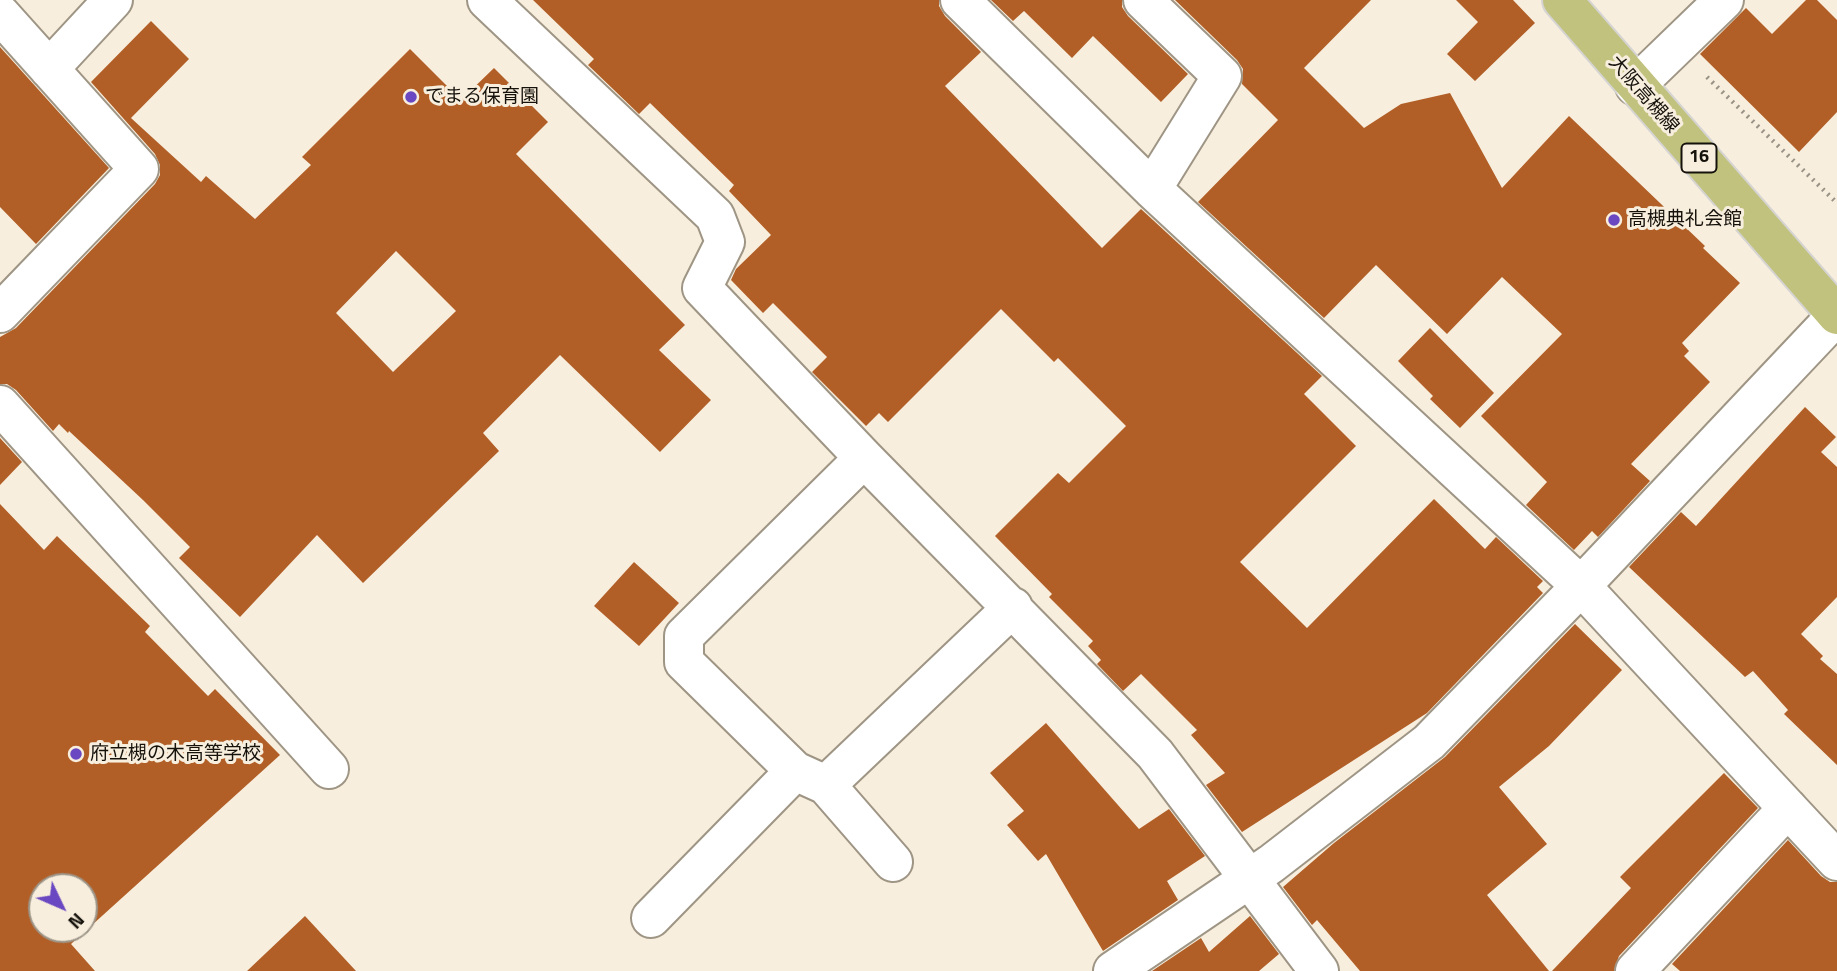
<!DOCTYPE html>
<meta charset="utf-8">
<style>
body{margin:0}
#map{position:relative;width:1837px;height:971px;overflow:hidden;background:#f8eedd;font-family:"Titillium Web",sans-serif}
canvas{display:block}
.north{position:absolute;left:28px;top:873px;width:70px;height:70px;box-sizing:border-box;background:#f8eedd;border:2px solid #9d9689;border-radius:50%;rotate:134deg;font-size:19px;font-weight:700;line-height:28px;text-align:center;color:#15120c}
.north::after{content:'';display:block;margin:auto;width:24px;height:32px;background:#6a48c1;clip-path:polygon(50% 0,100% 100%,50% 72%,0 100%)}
</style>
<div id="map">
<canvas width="1837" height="971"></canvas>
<div class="north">N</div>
</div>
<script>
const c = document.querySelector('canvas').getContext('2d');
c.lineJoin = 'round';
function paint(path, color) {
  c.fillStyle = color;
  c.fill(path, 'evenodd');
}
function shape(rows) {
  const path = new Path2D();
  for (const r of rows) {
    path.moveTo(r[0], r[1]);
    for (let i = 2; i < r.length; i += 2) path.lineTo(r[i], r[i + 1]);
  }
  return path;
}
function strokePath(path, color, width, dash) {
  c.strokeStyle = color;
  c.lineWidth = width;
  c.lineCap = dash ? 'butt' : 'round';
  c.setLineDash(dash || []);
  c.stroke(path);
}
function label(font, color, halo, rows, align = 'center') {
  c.font = font + ' "Titillium Web","Noto Sans JP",sans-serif';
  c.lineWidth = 6;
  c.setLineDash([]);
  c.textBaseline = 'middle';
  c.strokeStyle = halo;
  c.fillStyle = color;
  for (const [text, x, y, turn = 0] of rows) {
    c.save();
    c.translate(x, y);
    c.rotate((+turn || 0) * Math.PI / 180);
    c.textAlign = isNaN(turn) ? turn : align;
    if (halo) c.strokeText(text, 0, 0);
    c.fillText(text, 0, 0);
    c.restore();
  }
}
paint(shape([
 [533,0,939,0,939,6,945,16,981,52,945,86,1102,248,1141,209,1322,376,1304,394,1356,446,1240,562,1307,628,1434,499,1485,549,1496,537,1543,581,1537,587,1543,593,1427,713,1242,832,1206,785,1225,773,1191,735,1197,730,1141,674,1123,691,1097,664,1101,660,1088,646,1093,641,1049,597,1052,594,995,536,1058,473,1069,483,1126,426,1058,358,1054,362,1001,309,888,422,879,413,866,426,812,372,827,357,773,303,763,313,731,280,736,269,771,235,729,191,734,185,650,103,639,114,588,65,594,59],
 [991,0,1122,0,1122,7,1128,16,1188,74,1161,102,1093,36,1072,58,1024,11,1013,21],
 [1175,0,1371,0,1304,68,1364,128,1401,104,1450,93,1502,188,1569,116,1705,246,1703,248,1740,283,1682,343,1689,351,1684,356,1710,382,1631,464,1650,481,1598,537,1592,531,1574,550,1526,505,1547,482,1481,416,1562,334,1502,277,1447,334,1376,265,1324,318,1198,202,1278,120,1242,84,1243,69,1237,60],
 [1456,0,1513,0,1535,23,1475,81,1447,54,1478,22],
 [1806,0,1817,0,1837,20,1837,112,1799,152,1700,54,1746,8,1772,34],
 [151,21,189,59,131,118,201,182,206,176,255,219,311,165,302,157,410,49,461,100,494,68,548,122,516,154,685,325,659,350,711,400,660,452,560,355,483,433,499,451,363,583,317,535,240,617,179,558,190,547,143,500,69,431,68,433,59,424,53,431,16,390,7,384,0,384,0,337,16,328,155,184,160,175,160,165,155,154,91,82],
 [396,251,456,311,393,372,336,313],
 [0,47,109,168,36,244,0,207],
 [1430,328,1494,393,1460,428,1430,399,1433,396,1398,361],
 [1805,407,1836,437,1821,452,1837,467,1837,597,1801,634,1823,656,1820,659,1837,674,1837,765,1784,714,1788,710,1753,671,1745,677,1629,567,1681,512,1696,526],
 [0,438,22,462,0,485],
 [0,504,44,550,57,536,150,626,145,632,208,696,215,689,280,755,71,944,95,971,0,971],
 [42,887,84,887,84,929,42,929],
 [634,562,679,603,639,646,594,606],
 [1575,624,1622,670,1549,746,1499,787,1547,844,1487,895,1549,971,1360,971,1317,920,1312,925,1283,887,1334,843,1445,757],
 [1046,723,1139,829,1169,809,1205,856,1167,881,1178,900,1103,951,1046,854,1038,861,1007,825,1024,811,990,773],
 [1724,773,1758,808,1619,956,1614,971,1552,971,1631,888,1620,877],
 [1788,840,1821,876,1830,882,1837,882,1837,971,1680,971,1672,964],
 [305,916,356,971,247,971],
 [1250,916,1279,954,1259,971,1152,971,1201,938,1209,952]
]), '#b15f27');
const minor = shape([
 [487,0,715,216,725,242,702,288,864,458,1155,754,1319,971],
 [960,0,1152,189],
 [1143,0,1222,76,1152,189,1581,586,1837,861],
 [0,14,139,169,0,313],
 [49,69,113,0],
 [1635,86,1724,0],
 [0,405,329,769],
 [864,458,684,636,684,662,795,771,826,785,1013,607],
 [826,785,893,862],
 [651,918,795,771],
 [1113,971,1271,864,1429,742,1581,586,1837,315],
 [1635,971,1788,808]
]);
const major = shape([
 [1562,0,1837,315]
]);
strokePath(minor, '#9f9585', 42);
strokePath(major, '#d5d4d3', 42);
strokePath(shape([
 [1707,77,1837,203]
]), '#999286', 4.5, [2, 5]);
strokePath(minor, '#fff', 38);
strokePath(major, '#c1c27e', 38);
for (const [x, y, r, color] of [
 [411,97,7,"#6a48c1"],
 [1614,220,7,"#6a48c1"],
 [76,754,7,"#6a48c1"]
]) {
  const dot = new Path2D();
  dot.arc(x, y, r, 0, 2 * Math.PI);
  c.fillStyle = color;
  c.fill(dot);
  strokePath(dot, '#f8eedd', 2.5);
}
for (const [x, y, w] of [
 [1699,158,35]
]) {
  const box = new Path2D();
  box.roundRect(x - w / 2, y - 14.5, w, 29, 5);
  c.fillStyle = '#f8eedd';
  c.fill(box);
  strokePath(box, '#15120c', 2);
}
label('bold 18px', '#15120c', null, [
 ["16",1699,158]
]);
label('19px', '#15120c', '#f8eedd', [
 ["大阪高槻線",1643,95,49]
]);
label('19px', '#15120c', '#f8eedd', [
 ["でまる保育園",425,97],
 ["高槻典礼会館",1628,220],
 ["府立槻の木高等学校",90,754]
], 'left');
</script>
